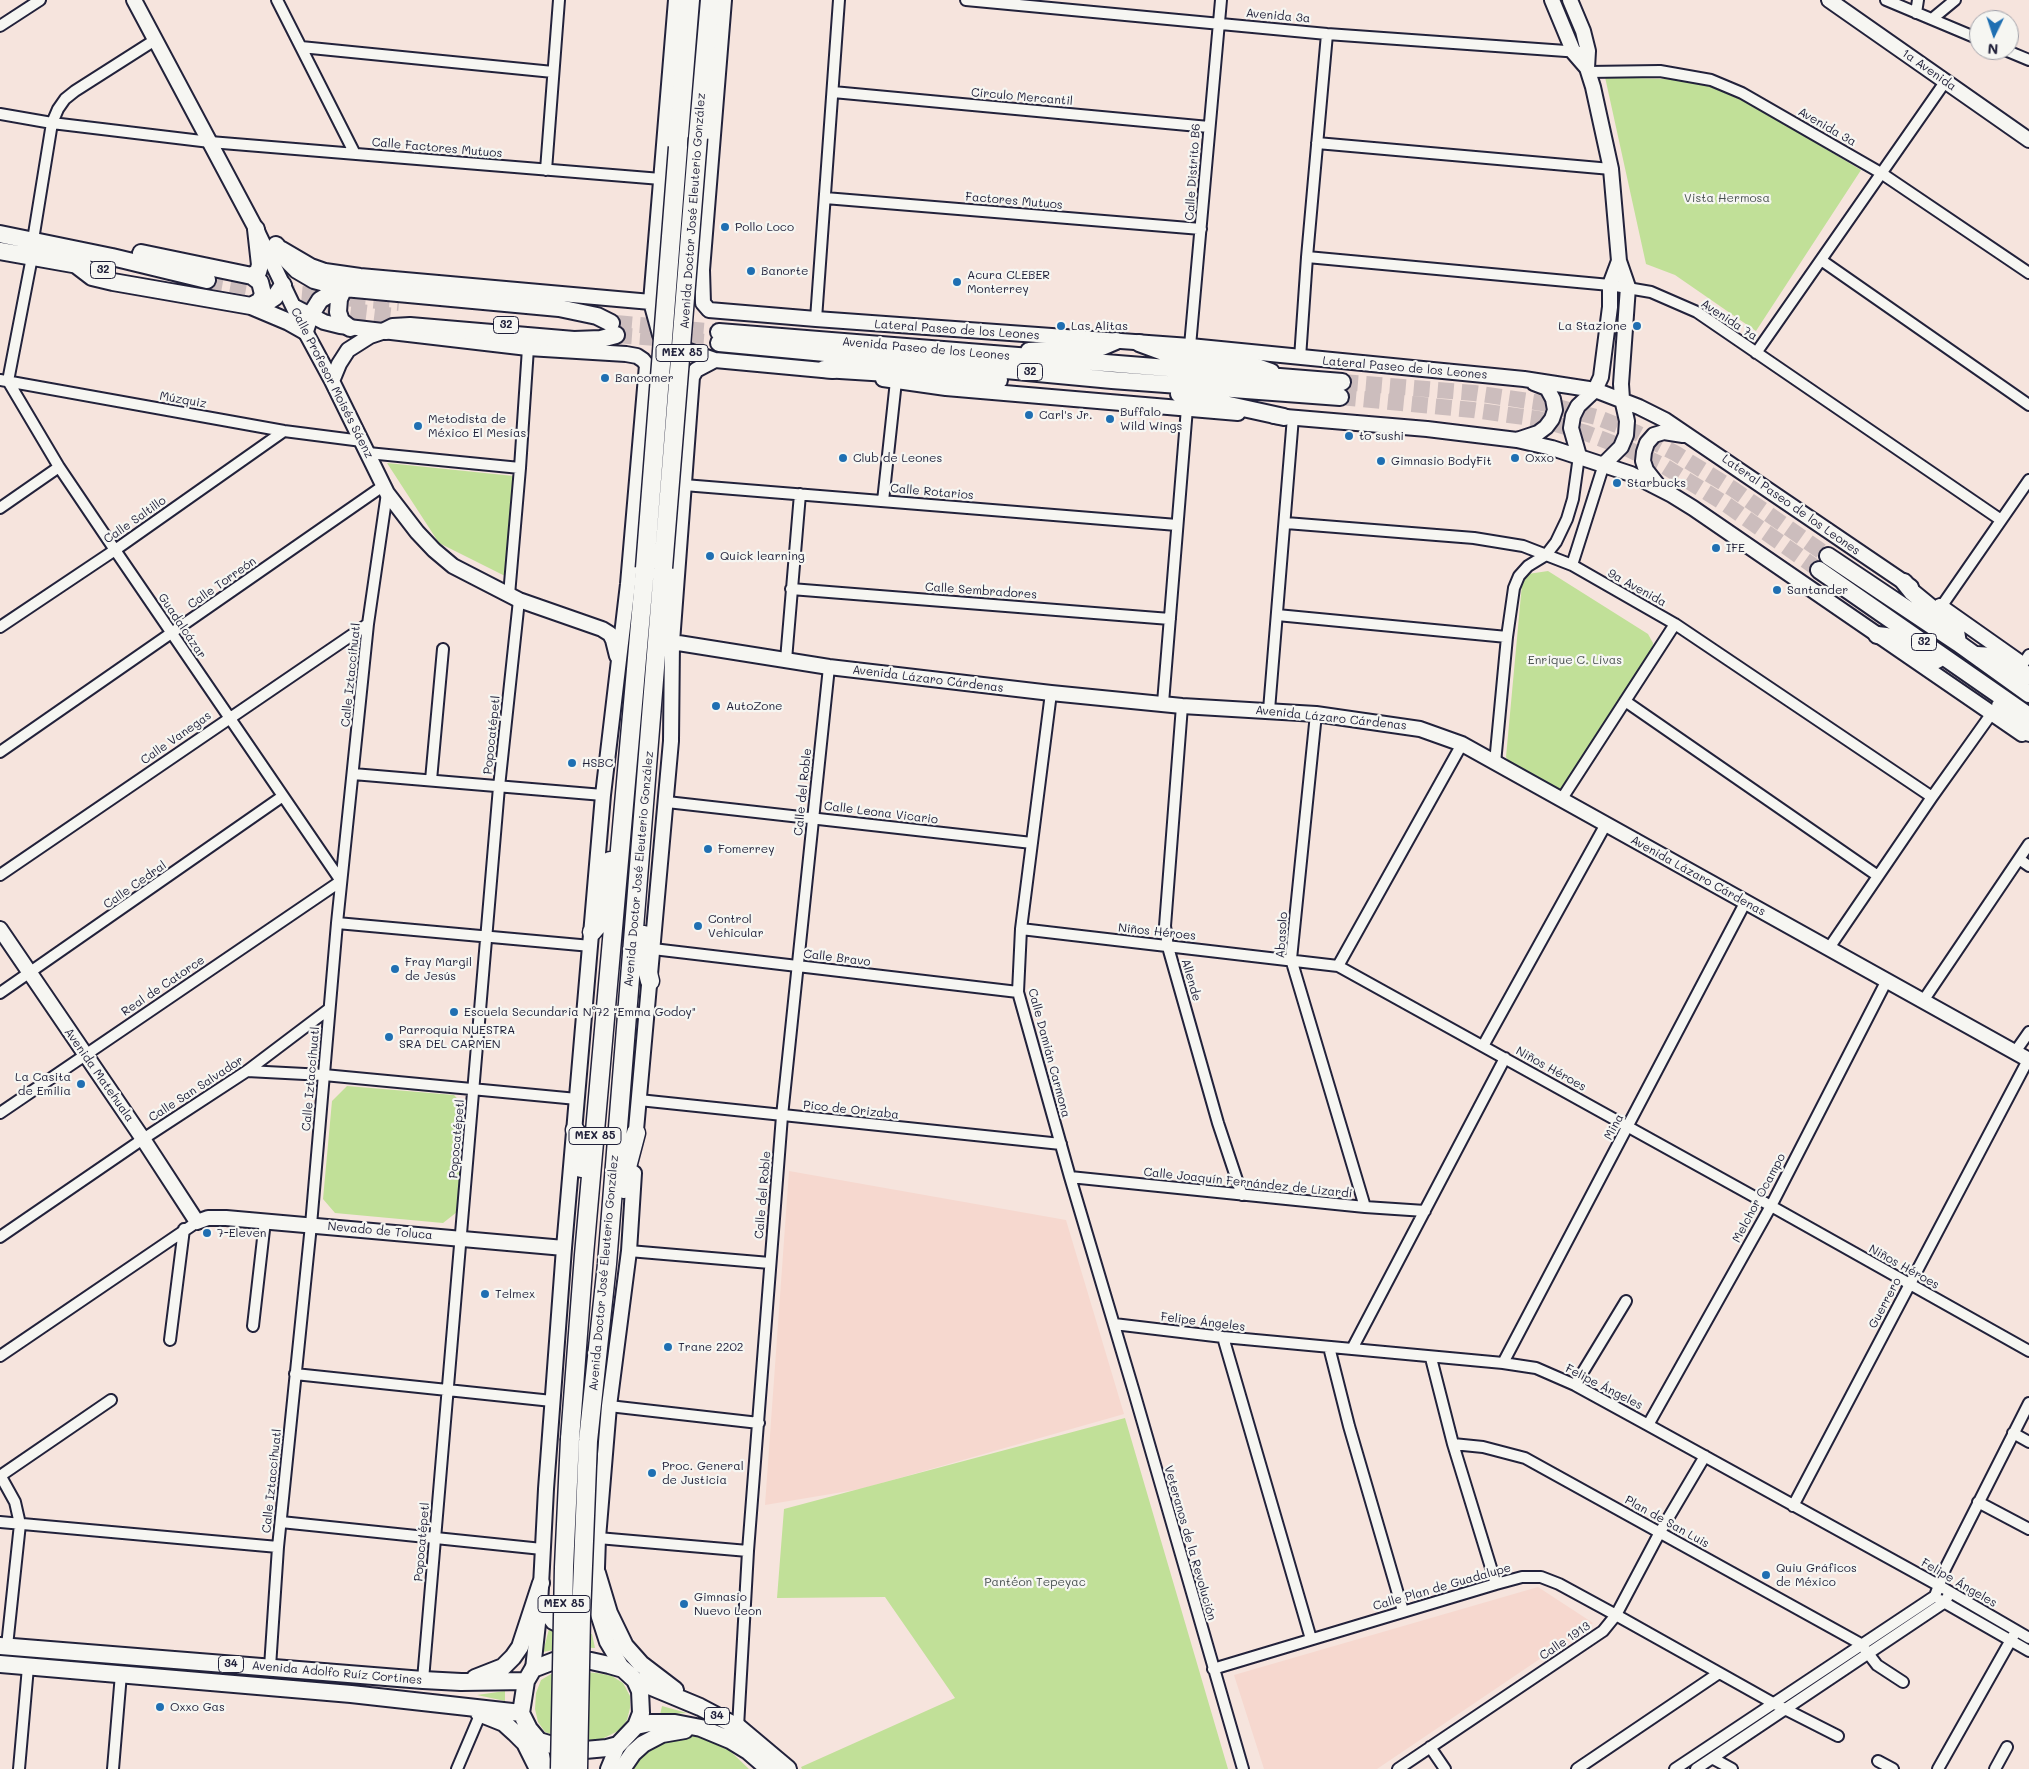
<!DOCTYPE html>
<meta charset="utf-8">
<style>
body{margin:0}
#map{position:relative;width:2029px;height:1769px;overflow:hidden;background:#f6e4dd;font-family:Mali,sans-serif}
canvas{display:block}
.north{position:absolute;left:1969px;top:10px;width:50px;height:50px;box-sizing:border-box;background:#f6f6f2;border:1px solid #a1a1a9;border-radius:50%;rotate:184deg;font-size:14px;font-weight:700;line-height:20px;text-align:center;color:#22223b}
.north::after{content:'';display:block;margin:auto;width:18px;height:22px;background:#1f6fb2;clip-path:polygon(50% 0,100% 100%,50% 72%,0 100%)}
</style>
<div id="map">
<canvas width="2029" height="1769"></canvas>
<div class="north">N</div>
</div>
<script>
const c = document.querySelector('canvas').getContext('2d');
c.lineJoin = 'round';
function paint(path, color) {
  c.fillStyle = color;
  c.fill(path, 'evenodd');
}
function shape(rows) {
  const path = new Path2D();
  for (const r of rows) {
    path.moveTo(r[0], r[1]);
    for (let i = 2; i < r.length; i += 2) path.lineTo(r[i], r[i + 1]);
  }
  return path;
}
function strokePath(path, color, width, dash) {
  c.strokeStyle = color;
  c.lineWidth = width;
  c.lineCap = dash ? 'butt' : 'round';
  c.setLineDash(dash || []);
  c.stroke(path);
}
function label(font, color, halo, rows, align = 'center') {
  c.font = font + ' Mali,sans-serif';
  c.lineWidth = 4.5;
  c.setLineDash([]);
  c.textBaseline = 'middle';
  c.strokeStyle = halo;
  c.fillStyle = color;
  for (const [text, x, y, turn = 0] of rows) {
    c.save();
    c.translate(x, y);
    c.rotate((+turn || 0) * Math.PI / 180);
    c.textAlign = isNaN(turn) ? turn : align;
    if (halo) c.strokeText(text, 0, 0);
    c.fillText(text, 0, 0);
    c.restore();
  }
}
paint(shape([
 [789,1171,1066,1220,1124,1414,861,1489,765,1505],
 [1538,1587,1593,1623,1377,1769,1264,1769,1234,1675]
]), '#f6d8cf');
paint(shape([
 [1605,77,1692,80,1745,100,1861,170,1756,331,1675,275,1646,264],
 [387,463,514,476,505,576,439,543],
 [1548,571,1648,634,1653,643,1652,653,1563,788,1560,789,1509,762,1506,757,1522,584,1528,574],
 [347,1086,454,1095,464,1106,457,1212,443,1223,335,1213,323,1199,332,1101],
 [1125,1418,1228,1769,802,1769,801,1767,955,1698,885,1597,777,1598,784,1509],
 [549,1629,556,1633,573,1635,592,1634,595,1648,569,1647,543,1652],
 [570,1671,597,1673,612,1676,623,1683,630,1696,630,1708,627,1720,620,1730,600,1740,586,1741,570,1741,545,1732,538,1722,535,1709,536,1693,541,1680,551,1674],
 [505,1691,505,1701,477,1695],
 [662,1706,687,1713,660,1715],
 [694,1734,729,1750,749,1769,622,1769,659,1737]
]), '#c1e098');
strokePath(shape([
 [207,280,269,291,399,303],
 [303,305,395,316],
 [616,323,719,332],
 [616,335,719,343],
 [1342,382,1474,393,1542,403,1596,417,1637,433,1675,453,1733,489,1828,556],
 [1340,397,1473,410,1538,419,1586,433,1628,449,1664,466,1727,505,1819,570]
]), '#ccbdbd', 16, [16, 8]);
const minor = shape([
 [277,0,355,154],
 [966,0,1327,34,1580,52],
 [1886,0,1979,39],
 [1916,13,1918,0],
 [1932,19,1955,0],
 [0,26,40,0],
 [301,47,553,72],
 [2005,50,2029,60],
 [1588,72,1660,71,1711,80,1742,93,1881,173,2029,273],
 [833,92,1209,127],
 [0,114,52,123,210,142,661,179],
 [1317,143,1611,169],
 [546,170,559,0],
 [825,198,1201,229],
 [33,240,52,123,58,109,65,99,75,91,155,40],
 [32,257,8,381,59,467,115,550,341,881],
 [1307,257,1610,285,1651,292,1697,312,2001,520],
 [1821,260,2029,405],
 [816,319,839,0],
 [1190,346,1221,0],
 [1756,353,1945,82],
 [1300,358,1307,257,1327,34],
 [0,380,284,431,362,441],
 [368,453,520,468],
 [684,485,1177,525],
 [883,501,896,381],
 [0,508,59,467],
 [1286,523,1474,538,1523,546,1572,565,1675,624,1932,797],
 [1572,565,1604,464],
 [791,589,1170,619],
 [509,595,520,468,528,348],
 [1941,607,2029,480],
 [1277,615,1507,637],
 [0,627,115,550,284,431],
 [786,660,800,494],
 [2023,664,2029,655],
 [1051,693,1021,929,1018,992,1070,1177,1134,1392,1243,1769],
 [1625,701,1878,876],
 [1163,703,1187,408],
 [1182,706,1165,926,1168,947,1218,1123,1242,1195],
 [1269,710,1293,417],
 [1316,714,1291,959,1365,1207],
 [0,752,383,486],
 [1495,763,1507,637,1514,588,1519,576,1528,566,1546,555,1556,542,1567,519,1573,499,1579,456],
 [353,774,603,795],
 [431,780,443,649],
 [1561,800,1675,624],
 [667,802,1032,843],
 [2019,859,2029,866],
 [0,875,368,624],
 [337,923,591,946],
 [1021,929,1338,966,1771,1206,2029,1351],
 [1829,948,1932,797,1992,713],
 [653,949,1018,992],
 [1338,966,1462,744],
 [0,993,283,796],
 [1923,1001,2029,844],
 [1483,1046,1606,824],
 [2015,1052,2029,1032],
 [247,1071,324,1075,577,1099],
 [639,1100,1061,1144],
 [0,1113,341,881],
 [1070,1177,1365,1207,1425,1211],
 [0,1237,143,1139,247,1071,329,1009],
 [629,1251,770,1263],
 [1114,1324,1223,1337,1503,1363,1536,1368,1575,1385,1648,1425,1938,1585,2029,1638],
 [253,1326,265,1221],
 [1223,1337,1311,1639],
 [170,1340,184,1229],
 [1329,1347,1349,1426,1403,1611],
 [1352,1349,1505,1058],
 [0,1356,197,1222],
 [1431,1358,1453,1444,1496,1584],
 [1503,1363,1745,903],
 [295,1374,552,1401],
 [1575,1385,1626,1301],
 [609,1406,759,1423],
 [1648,1425,1771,1206,1887,980],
 [2013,1433,2029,1442],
 [1453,1444,1483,1447,1525,1458,1861,1644,1877,1665,1903,1682],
 [0,1475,15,1502,20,1524,7,1646],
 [0,1476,111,1400],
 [1978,1502,2029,1529],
 [1793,1506,2028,1060],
 [0,1522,278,1547],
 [281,1522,542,1549],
 [598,1538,748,1551],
 [1940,1600,2029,1651],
 [270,1667,278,1547,311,1225,337,923,368,624,387,493],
 [1213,1669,1496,1584,1522,1577,1541,1577,1559,1584,1616,1615,1773,1703,1838,1736],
 [423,1680,499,787,519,600],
 [738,1727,748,1551,782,1116,829,667],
 [1430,1747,1445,1769],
 [1712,1758,1732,1769],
 [1878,1761,1893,1769],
 [19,1769,28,1667],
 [113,1769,121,1674],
 [457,1769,483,1708],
 [1398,1769,1603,1631,1616,1615,1660,1532,1705,1456],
 [1577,1769,1719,1673],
 [1675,1769,1935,1596,1945,1569,2029,1403],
 [1696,1769,1945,1602,1950,1592],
 [1938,1769,2016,1631],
 [1995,1769,2007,1747]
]);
const tertiary = shape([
 [134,0,256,229,305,331,332,381,387,493,417,532,434,550,453,566,519,600,602,629,610,634,613,640,617,656],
 [676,0,651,302,660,335,672,345,715,360,833,371],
 [724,0,702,270,703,303,709,310,816,319,1190,346,1524,379,1595,390,1639,407,1665,420,1911,587],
 [1552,0,1574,53,1587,68],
 [1570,0,1583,31,1588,51,1587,68,1593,87,1611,169,1619,261,1628,287,1621,384,1622,399,1627,421,1626,435,1621,447,1604,464],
 [1829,0,2029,140],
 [282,249,311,266,325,271,360,276,651,302],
 [293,306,324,322,340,326,528,348,626,354,637,356,643,360,647,365,628,584,603,795,564,1248,546,1489,540,1605,533,1669],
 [883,379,946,388,1238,413],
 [332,381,339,364,348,350,370,336,382,332],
 [1274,416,1427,429,1517,440,1552,448,1631,474,1672,495,1693,508,2022,734],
 [1517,440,1538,433,1546,427,1552,419,1555,410,1553,399,1547,388,1534,383],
 [1579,456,1571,428,1573,416,1578,406,1595,390,1601,377,1610,307,1610,285,1619,261],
 [1657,484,1646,470,1643,461,1644,452,1647,443,1654,435,1664,432,1683,435],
 [1940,606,2018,661],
 [672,642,829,667,1051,693,1182,706,1316,714,1420,729,1462,744,2029,1060],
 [0,929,143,1139,197,1222,208,1218,226,1218,564,1248],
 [635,1141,671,741,672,642,692,377,696,370,715,360],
 [540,1605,553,1622,559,1625,572,1626],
 [623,1669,607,1642,598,1614,596,1597,598,1538,609,1406,629,1251,634,1173],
 [539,1741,545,1769],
 [608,1769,618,1745]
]);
const primary = shape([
 [0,234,112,257,207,280],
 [276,245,284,257,297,270,314,280,344,288,559,308,597,316,611,323],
 [0,251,84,266],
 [141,253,252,276,258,272,260,265,256,229],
 [75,264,92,277,113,282,251,306,289,322,305,331,310,316,320,300,330,294,344,288],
 [344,288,339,299,338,312,341,321,350,328],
 [256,305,266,303,275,297,283,285],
 [251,306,260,301,263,294,260,282,252,276],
 [385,331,393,327,410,326,574,340,601,339,616,335],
 [719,332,1342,382],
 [719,343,1112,380,1340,397],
 [1139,343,1166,353,1243,362,1271,372],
 [1029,351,1102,347,1116,341],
 [824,369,999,380],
 [1179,394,1284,417],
 [1828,556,1958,643,2029,694],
 [1819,570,2029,716],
 [1904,582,1912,592,1951,624,1956,631,1958,643],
 [1877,635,1886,636,1937,660],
 [1977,655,1993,656,2003,659,2029,676],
 [2000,706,2029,733],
 [597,1573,609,1613,625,1646,641,1664,675,1690],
 [0,1646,423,1680,461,1682,526,1681],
 [559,1659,591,1661,609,1665,623,1669,635,1680,640,1691,641,1713,636,1726,618,1745,607,1748,585,1750,559,1747,539,1741,529,1729,521,1713,526,1681,533,1669,559,1659],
 [0,1664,351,1694,521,1713],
 [475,1678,503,1667,513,1657,520,1647,541,1583],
 [635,1680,700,1707,738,1727,788,1769],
 [479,1713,504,1723,515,1733,525,1743,538,1769],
 [636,1726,650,1723,675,1723,701,1728,730,1740,748,1751,769,1769],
 [622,1769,633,1753,643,1744,662,1734,685,1730]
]);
const trunk = shape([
 [698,138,710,0],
 [678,147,690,0],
 [592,932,598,925,600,917,610,861],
 [644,935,643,953,650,981],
 [575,1130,581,1144,581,1168],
 [624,1189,626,1171,636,1133],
 [570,1439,584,1255,645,568],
 [588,1441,607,1264,663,568]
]);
strokePath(minor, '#22223b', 14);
strokePath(tertiary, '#22223b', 18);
strokePath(primary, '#22223b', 20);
strokePath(trunk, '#22223b', 21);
strokePath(minor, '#f6f6f2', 10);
strokePath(tertiary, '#f6f6f2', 14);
strokePath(primary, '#f6f6f2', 16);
strokePath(trunk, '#f6f6f2', 18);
const trunkBridge = shape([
 [645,568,678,147],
 [663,568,698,138],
 [560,1769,564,1567,570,1439],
 [578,1769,581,1616,588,1441]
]);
strokePath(trunkBridge, '#22223b', 21, []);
strokePath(trunkBridge, '#f6f6f2', 18);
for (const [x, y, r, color] of [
 [725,227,5,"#1f6fb2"],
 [751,271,5,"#1f6fb2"],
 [957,282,5,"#1f6fb2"],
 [1061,326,5,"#1f6fb2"],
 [1637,326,5,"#1f6fb2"],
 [605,378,5,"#1f6fb2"],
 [1029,415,5,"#1f6fb2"],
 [1110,419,5,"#1f6fb2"],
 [418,426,5,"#1f6fb2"],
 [1349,436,5,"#1f6fb2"],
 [843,458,5,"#1f6fb2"],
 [1515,458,5,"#1f6fb2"],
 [1381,461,5,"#1f6fb2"],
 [1617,483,5,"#1f6fb2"],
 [1716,548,5,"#1f6fb2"],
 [710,556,5,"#1f6fb2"],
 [1777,590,5,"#1f6fb2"],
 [716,706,5,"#1f6fb2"],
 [572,763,5,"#1f6fb2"],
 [708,849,5,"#1f6fb2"],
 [698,926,5,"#1f6fb2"],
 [395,969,5,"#1f6fb2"],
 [454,1012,5,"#1f6fb2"],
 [389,1037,5,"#1f6fb2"],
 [81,1084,5,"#1f6fb2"],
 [207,1233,5,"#1f6fb2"],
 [485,1294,5,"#1f6fb2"],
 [668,1347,5,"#1f6fb2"],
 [652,1473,5,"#1f6fb2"],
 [1766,1575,5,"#1f6fb2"],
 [684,1604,5,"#1f6fb2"],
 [160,1707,5,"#1f6fb2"]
]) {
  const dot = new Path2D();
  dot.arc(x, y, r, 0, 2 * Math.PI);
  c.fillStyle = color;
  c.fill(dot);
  strokePath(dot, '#f6f6f2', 2);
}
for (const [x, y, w] of [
 [103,270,25],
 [506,325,25],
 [682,353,52],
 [1030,372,25],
 [1924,642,25],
 [595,1136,52],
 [564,1604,52],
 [231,1664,25],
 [717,1716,25]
]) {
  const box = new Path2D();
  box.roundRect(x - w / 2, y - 8.5, w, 17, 4);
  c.fillStyle = '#f6f6f2';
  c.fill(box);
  strokePath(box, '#22223b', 1);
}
label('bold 11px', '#22223b', null, [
 ["32",103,270],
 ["32",506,325],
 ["MEX 85",682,353],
 ["32",1030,372],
 ["32",1924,642],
 ["MEX 85",595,1136],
 ["MEX 85",564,1604],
 ["34",231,1664],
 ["34",717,1716]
]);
label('12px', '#22223b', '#f6f6f2', [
 ["Avenida 3a",1278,16,5],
 ["1a Avenida",1929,70,35],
 ["Círculo Mercantil",1022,97,5],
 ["Avenida 3a",1827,127,30],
 ["Calle Factores Mutuos",437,148,5],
 ["Calle Distrito B6",1193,172,-86],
 ["Factores Mutuos",1014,201,5],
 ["Avenida Doctor José Eleuterio González",693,211,-86],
 ["Avenida 7a",1729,320,33],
 ["Lateral Paseo de los Leones",957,330,4],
 ["Avenida Paseo de los Leones",926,349,5],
 ["Lateral Paseo de los Leones",1405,368,5],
 ["Calle Profesor Moisés Sáenz",332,383,63],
 ["Múzquiz",183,400,10],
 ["Calle Rotarios",932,492,5],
 ["Lateral Paseo de los Leones",1791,505,35],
 ["Calle Saltillo",135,520,-35],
 ["Calle Torreón",222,583,-35],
 ["9a Avenida",1637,588,29],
 ["Calle Sembradores",981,591,4],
 ["Guadalcázar",182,626,56],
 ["Calle Iztaccíhuatl",351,675,-84],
 ["Avenida Lázaro Cárdenas",928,679,7],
 ["Avenida Lázaro Cárdenas",1331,718,6],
 ["Popocatépetl",492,735,-84],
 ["Calle Vanegas",176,738,-35],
 ["Calle del Roble",803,792,-84],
 ["Calle Leona Vicario",881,813,7],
 ["Avenida Doctor José Eleuterio González",639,869,-85],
 ["Avenida Lázaro Cárdenas",1698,876,29],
 ["Calle Cedral",135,885,-35],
 ["Niños Héroes",1157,932,6],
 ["Abasolo",1282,935,-86],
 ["Calle Bravo",837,958,7],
 ["Allende",1191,980,74],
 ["Real de Catorce",163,986,-34],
 ["Calle Damián Carmona",1049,1053,75],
 ["Niños Héroes",1551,1069,29],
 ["Avenida Matehuala",99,1075,55],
 ["Calle Iztaccíhuatl",311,1079,-85],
 ["Calle San Salvador",196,1089,-33],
 ["Pico de Orizaba",851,1110,6],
 ["Mina",1614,1127,-62],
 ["Popocatépetl",457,1139,-85],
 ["Calle Joaquín Fernández de Lizardi",1248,1183,6],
 ["Calle del Roble",763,1195,-85],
 ["Melchor Ocampo",1759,1198,-62],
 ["Nevado de Toluca",380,1231,5],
 ["Niños Héroes",1904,1267,29],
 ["Avenida Doctor José Eleuterio González",604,1273,-85],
 ["Guerrero",1885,1303,-62],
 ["Felipe Ángeles",1203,1322,7],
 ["Felipe Ángeles",1604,1387,27],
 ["Calle Iztaccíhuatl",272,1481,-84],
 ["Plan de San Luis",1667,1522,29],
 ["Popocatépetl",422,1542,-85],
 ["Veteranos de la Revolución",1190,1543,74],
 ["Felipe Ángeles",1959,1583,30],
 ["Calle Plan de Guadalupe",1442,1587,-16],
 ["Calle 1913",1565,1641,-34],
 ["Avenida Adolfo Ruíz Cortines",337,1673,5]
]);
label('12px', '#4a5252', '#f6f6f2', [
 ["Vista Hermosa",1727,198],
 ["Enrique C. Livas",1575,660],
 ["Pantéon Tepeyac",1035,1582]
]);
label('12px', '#22223b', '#f6f6f2', [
 ["Pollo Loco",735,227],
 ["Banorte",761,271],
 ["Acura CLEBER",967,275],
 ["Monterrey",967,289],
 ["Las Alitas",1071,326],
 ["La Stazione",1627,326,"right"],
 ["Bancomer",615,378],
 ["Buffalo",1120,412],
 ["Wild Wings",1120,426],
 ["Carl's Jr.",1039,415],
 ["Metodista de",428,419],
 ["México El Mesías",428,433],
 ["to sushi",1359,436],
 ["Club de Leones",853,458],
 ["Oxxo",1525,458],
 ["Gimnasio BodyFit",1391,461],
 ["Starbucks",1627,483],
 ["IFE",1726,548],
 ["Quick learning",720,556],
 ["Santander",1787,590],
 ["AutoZone",726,706],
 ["HSBC",582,763],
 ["Fomerrey",718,849],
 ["Control",708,919],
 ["Vehicular",708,933],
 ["Fray Margil",405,962],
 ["de Jesús",405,976],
 ["Escuela Secundaria N°72 \"Emma Godoy\"",464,1012],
 ["Parroquia NUESTRA",399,1030],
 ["SRA DEL CARMEN",399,1044],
 ["La Casita",71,1077,"right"],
 ["de Emilia",71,1091,"right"],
 ["7-Eleven",217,1233],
 ["Telmex",495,1294],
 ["Trane 2202",678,1347],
 ["Proc. General",662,1466],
 ["de Justicia",662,1480],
 ["Quiu Gráficos",1776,1568],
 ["de México",1776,1582],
 ["Gimnasio",694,1597],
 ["Nuevo Leon",694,1611],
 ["Oxxo Gas",170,1707]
], 'left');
</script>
